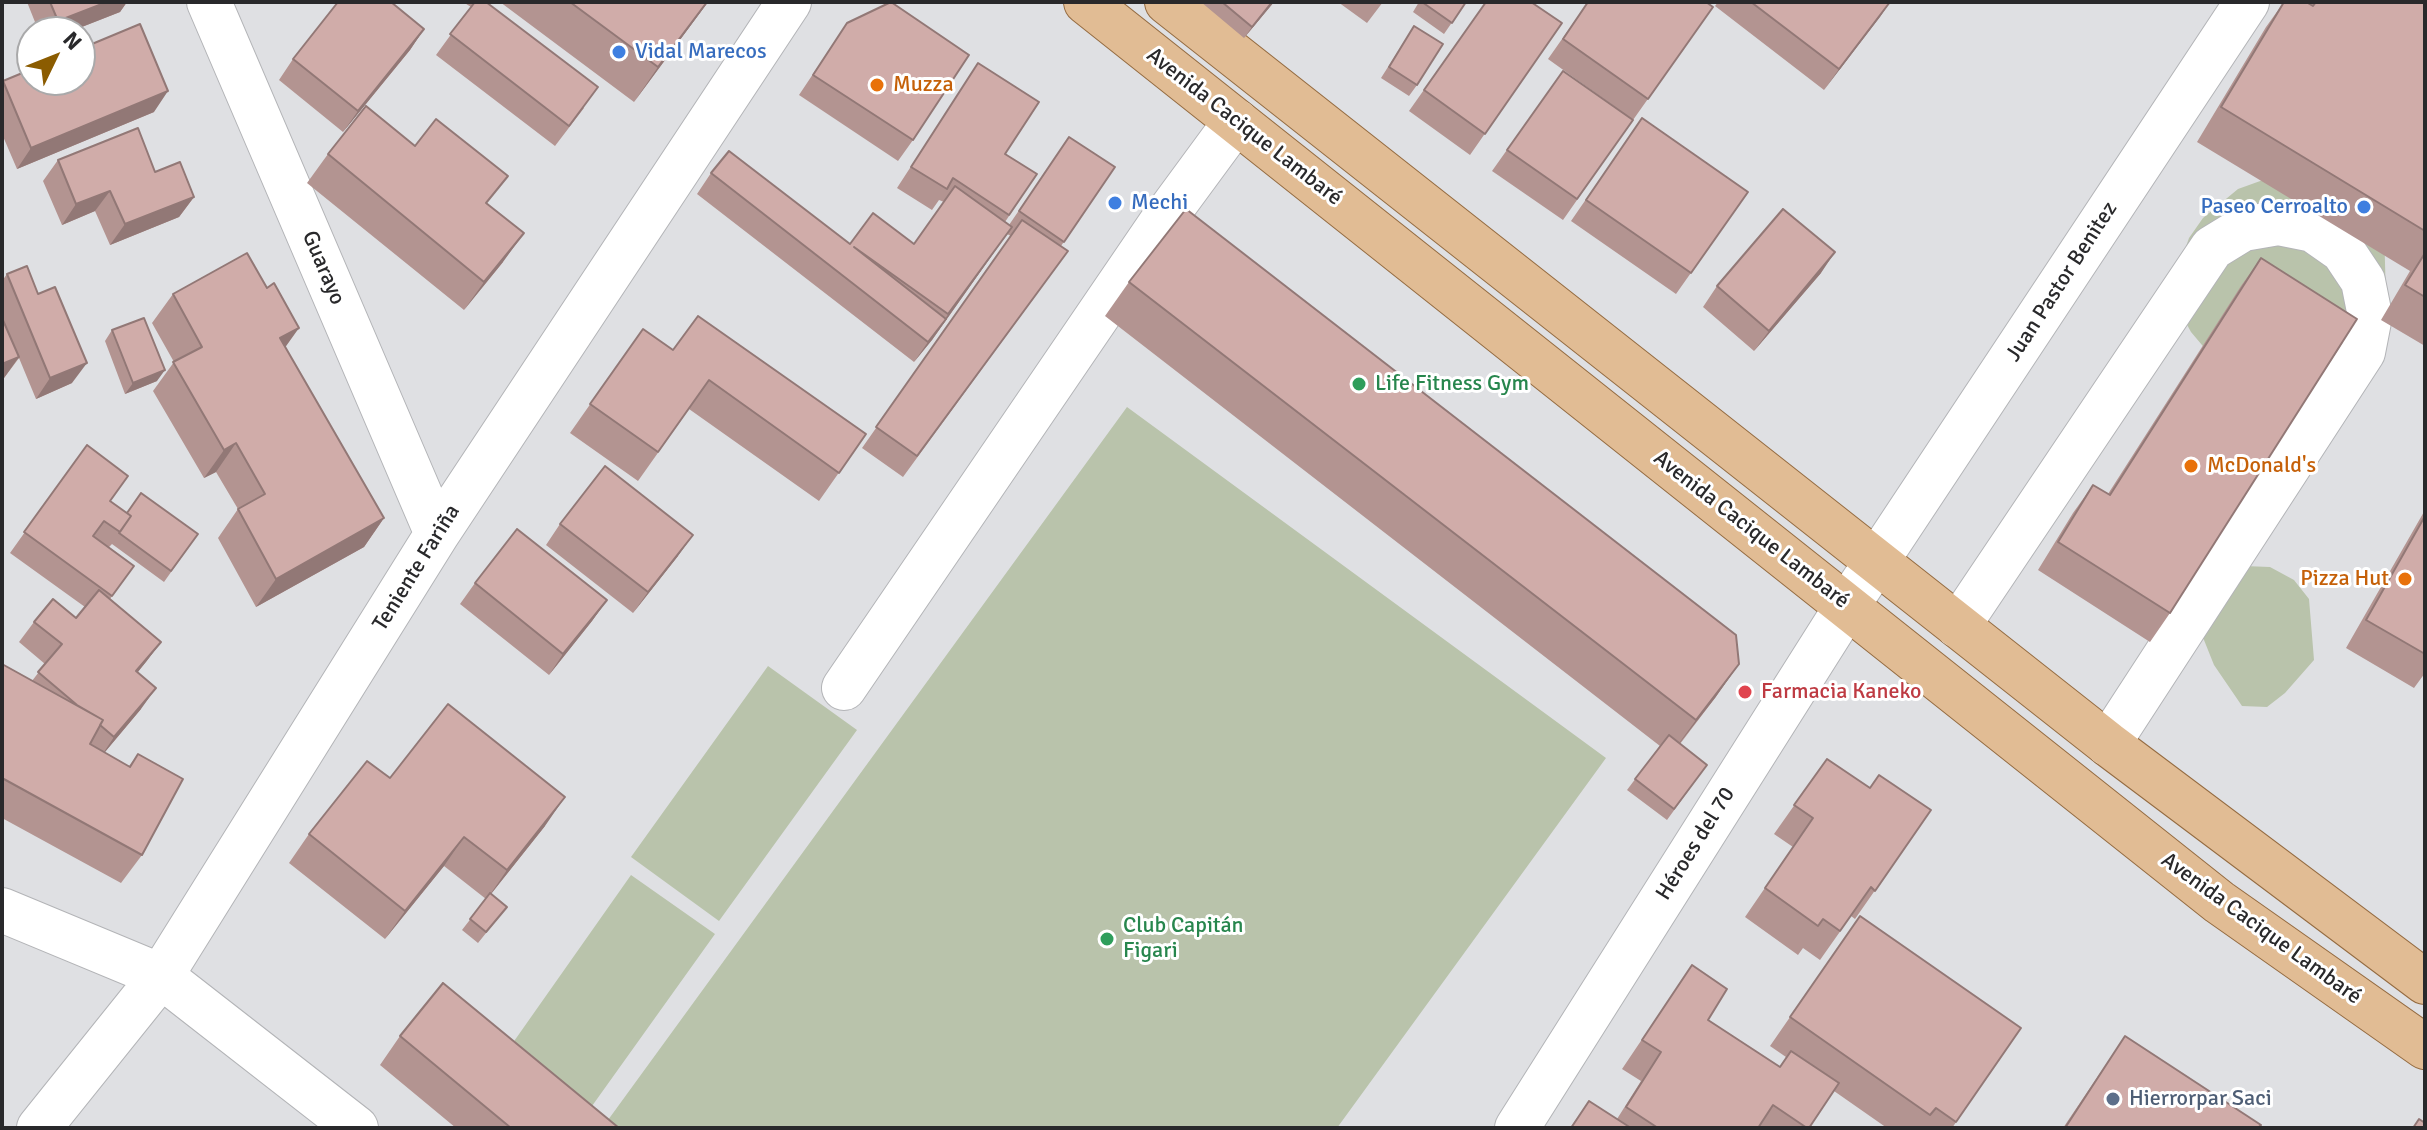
<!DOCTYPE html>
<meta charset="utf-8">
<style>
body{margin:0}
#map{position:relative;width:2427px;height:1130px;overflow:hidden;background:#dfe0e3;font-family:Signika,sans-serif}
canvas{display:block}
.frame{position:absolute;inset:0;border:4px solid #29292b;pointer-events:none}
.north{position:absolute;left:16px;top:16px;width:80px;height:80px;box-sizing:border-box;background:#fff;border:2px solid #a9a9aa;border-radius:50%;rotate:47deg;font-size:22px;font-weight:700;line-height:32px;text-align:center;color:#29292b}
.north::after{content:'';display:block;margin:auto;width:28px;height:36px;background:#8b5c01;clip-path:polygon(50% 0,100% 100%,50% 72%,0 100%)}
</style>
<div id="map">
<canvas width="2427" height="1130"></canvas>
<div class="frame"></div>
<div class="north">N</div>
</div>
<script>
const c = document.querySelector('canvas').getContext('2d');
c.lineJoin = 'round';
function paint(path, color) {
  c.fillStyle = color;
  c.fill(path, 'evenodd');
}
function shape(rows) {
  const path = new Path2D();
  for (const r of rows) {
    path.moveTo(r[0], r[1]);
    for (let i = 2; i < r.length; i += 2) path.lineTo(r[i], r[i + 1]);
  }
  return path;
}
function strokePath(path, color, width, dash) {
  c.strokeStyle = color;
  c.lineWidth = width;
  c.lineCap = dash ? 'butt' : 'round';
  c.setLineDash(dash || []);
  c.stroke(path);
}
function label(font, color, halo, rows, align = 'center') {
  c.font = font + ' Signika,sans-serif';
  c.lineWidth = 6;
  c.setLineDash([]);
  c.textBaseline = 'middle';
  c.strokeStyle = halo;
  c.fillStyle = color;
  for (const [text, x, y, turn = 0] of rows) {
    c.save();
    c.translate(x, y);
    c.rotate((+turn || 0) * Math.PI / 180);
    c.textAlign = isNaN(turn) ? turn : align;
    if (halo) c.strokeText(text, 0, 0);
    c.fillText(text, 0, 0);
    c.restore();
  }
}
paint(shape([
 [2288,171,2384,227,2386,299,2358,325,2207,351,2191,332,2179,310,2181,261,2189,238,2203,218,2238,189],
 [1127,407,1606,758,1337,1128,619,1128,608,1120],
 [2218,565,2270,567,2294,580,2309,599,2314,660,2285,693,2267,707,2242,706,2214,665,2192,610],
 [768,666,857,730,719,921,631,857],
 [631,875,715,934,587,1113,505,1054]
]), '#b9c3ab');
const minor = shape([
 [209,2,437,534],
 [1958,626,2212,248,2243,229,2278,223,2313,230,2343,251,2363,281,2370,316,2363,352,2108,744],
 [844,688,1161,223,1236,121],
 [2,910,161,976,356,1128],
 [39,1128,161,976,437,534,789,2],
 [1517,1128,1847,606,2247,2]
]);
const major = shape([
 [1086,2,2219,902,2425,1047],
 [1167,2,2108,744,2425,982]
]);
strokePath(minor, '#b3b4b7', 46);
strokePath(major, '#946b41', 46);
strokePath(minor, '#fff', 44);
strokePath(major, '#e1bc94', 44);
paint(shape([
 [27,2,127,2,120,12,69,32,39,32],
 [463,2,489,2,488,4,584,108,555,146,436,55,471,7],
 [500,2,708,2,634,102],
 [1201,2,1274,2,1244,38],
 [1338,2,1383,2,1367,23],
 [1419,2,1466,2,1444,34,1413,12],
 [1486,2,1562,23,1470,155,1409,111],
 [1588,2,1713,7,1633,120,1548,59],
 [1718,2,1890,2,1824,90,1715,6],
 [2284,2,2311,5,2313,2,2425,2,2425,346,2381,320,2410,271,2197,142,2266,27],
 [847,23,913,140,898,161,799,95],
 [1414,26,1417,85,1409,96,1381,78],
 [424,29,410,50,343,132,279,80,293,59],
 [978,63,1005,154,1037,174,1005,222,1009,225,1069,137,1115,167,1061,246,1068,251,903,477,862,448,1011,236,1007,234,932,340,914,362,697,194,711,173,850,244,914,244,944,202,939,200,932,210,897,188],
 [1563,71,1633,120,1563,220,1492,171],
 [3,81,154,112,17,169,2,134],
 [1642,118,1748,192,1676,294,1571,221],
 [328,154,503,262,464,310,307,183],
 [58,160,155,172,194,197,179,217,110,245,95,211,62,225,43,181],
 [2261,258,2170,613,2150,642,2038,570,2073,513,2093,485,2108,494,2241,286],
 [1821,273,1754,351,1703,307,1717,286],
 [7,274,72,383,36,399,19,358,4,378,2,281],
 [1129,282,1739,664,1715,698,1680,744,1707,765,1667,820,1627,790,1660,746,1105,316],
 [173,294,285,347,384,518,364,547,256,607,218,538,238,509,216,472,204,478,153,391,174,362,152,323],
 [643,329,673,350,866,434,819,501,689,409,638,481,570,433],
 [112,330,157,381,125,394,105,341],
 [87,445,110,501,127,513,198,534,164,582,112,544,109,547,134,566,110,599,161,642,138,672,141,709,104,753,129,766,138,754,142,855,121,883,2,818,2,664,32,681,45,664,19,642,34,622,76,618,85,607,10,553],
 [2425,510,2425,673,2414,688,2346,648],
 [560,524,678,556,633,613,546,545],
 [475,583,607,600,592,621,549,675,460,604],
 [1827,759,1870,788,1931,810,1855,919,1851,916,1820,960,1803,948,1798,955,1745,917,1793,847,1774,834],
 [390,778,545,826,491,894,507,907,478,943,462,930,486,899,444,866,385,939,289,863,309,834],
 [1860,916,2021,1028,1952,1128,1887,1128,1834,1091,1809,1128,1570,1128,1589,1101,1617,1119,1641,1081,1622,1069,1692,965,1708,1020,1780,1067,1786,1057,1770,1046],
 [400,1036,619,1128,456,1128,380,1065],
 [2125,1036,2258,1128,2063,1128]
]), '#b39491');
paint(shape([
 [107,2,127,2,120,12,69,32,50,32,58,21],
 [707,2,708,2,634,102,658,67],
 [1272,2,1274,2,1244,38,1252,27],
 [1890,2,1880,17,1824,90,1839,69],
 [424,29,410,50,343,132,358,111],
 [168,91,154,112,17,169,31,148],
 [110,191,95,211,62,225,76,204],
 [194,197,179,217,110,245,125,224],
 [1012,227,932,340,914,362,928,342],
 [524,233,503,262,464,310,484,282],
 [1835,252,1821,273,1754,351,1769,331],
 [299,328,279,356,280,338],
 [19,357,4,378,2,379,2,364],
 [87,363,72,383,36,399,50,378],
 [165,370,157,381,125,394,133,383],
 [236,443,216,472,204,478,224,450],
 [384,518,364,547,256,607,276,579],
 [693,535,678,556,633,613,648,592],
 [607,600,592,621,549,675,563,654],
 [161,642,146,662,121,692,136,671],
 [1739,664,1715,698,1671,754,1696,720],
 [156,688,141,709,100,758,114,737],
 [565,797,545,826,487,899,507,870],
 [464,837,444,866,385,939,405,911]
]), '#927876');
const building = shape([
 [50,2,107,2,58,21,50,2],
 [338,2,391,2,424,29,358,111,293,59,338,2],
 [475,2,486,2,598,87,569,126,450,34,475,2],
 [570,2,707,2,658,67,570,2],
 [891,2,969,55,913,140,813,75,847,23,891,2],
 [1222,2,1272,2,1252,27,1222,2],
 [1422,2,1466,2,1452,23,1422,2],
 [1486,2,1531,2,1562,23,1485,134,1424,90,1486,2],
 [1588,2,1706,2,1713,7,1648,99,1563,39,1588,2],
 [1751,2,1890,2,1839,69,1751,2],
 [2284,2,2306,2,2313,6,2316,2,2425,2,2425,231,2221,107,2284,2],
 [140,24,168,91,31,148,3,81,32,69,32,80,80,80,80,49,140,24],
 [1414,26,1443,44,1417,85,1389,67,1414,26],
 [978,63,1039,102,1005,154,1037,174,1009,215,953,178,947,189,911,167,978,63],
 [1563,71,1633,120,1577,199,1507,150,1563,71],
 [366,106,415,146,436,119,508,176,486,203,524,233,484,282,328,154,366,106],
 [1642,118,1748,192,1691,273,1586,200,1642,118],
 [138,128,155,172,180,162,194,197,125,224,110,191,76,204,58,160,138,128],
 [1069,137,1115,167,1064,242,1019,211,1069,137],
 [729,151,850,244,873,213,914,244,955,186,1012,227,948,314,854,247,946,319,928,342,711,173,729,151],
 [1186,209,1736,635,1739,664,1696,720,1129,282,1186,209],
 [1783,209,1835,252,1769,331,1717,286,1783,209],
 [1022,220,1068,251,917,456,876,427,1022,220],
 [247,253,267,288,274,283,299,328,280,338,384,518,276,579,238,509,265,494,236,443,224,450,173,362,202,347,173,294,247,253],
 [2425,253,2425,297,2405,285,2425,253],
 [2261,258,2357,319,2170,613,2058,542,2093,485,2110,495,2261,258],
 [27,266,38,294,55,287,87,363,50,378,7,274,27,266],
 [698,316,866,434,839,473,709,380,658,452,590,404,643,329,673,350,698,316],
 [2,318,19,357,2,364,2,318],
 [144,318,165,370,133,383,112,330,144,318],
 [87,445,128,476,110,501,131,516,120,532,104,521,93,536,134,566,112,596,24,532,87,445],
 [605,466,693,535,648,592,560,524,605,466],
 [141,493,198,534,171,571,119,533,131,516,127,513,141,493],
 [2425,516,2425,654,2366,620,2425,516],
 [517,529,607,600,563,654,475,583,517,529],
 [99,590,161,642,136,671,156,688,114,737,100,725,103,720,77,705,38,672,62,644,34,622,53,599,76,618,99,590],
 [2,664,103,720,90,744,130,767,138,754,183,779,142,855,2,778,2,664],
 [448,704,565,797,507,870,464,837,405,911,309,834,367,761,390,778,448,704],
 [1669,735,1707,765,1674,809,1635,779,1669,735],
 [1827,759,1870,788,1879,775,1931,810,1875,891,1871,887,1840,931,1823,919,1818,926,1765,888,1813,818,1794,805,1827,759],
 [490,893,507,907,486,932,470,919,490,893],
 [1860,916,2021,1028,1956,1122,1936,1108,1930,1115,1790,1017,1860,916],
 [1692,965,1727,989,1708,1020,1780,1067,1791,1051,1839,1083,1809,1128,1807,1128,1773,1105,1758,1128,1658,1128,1626,1107,1661,1052,1642,1040,1692,965],
 [443,983,619,1128,511,1128,400,1036,443,983],
 [2125,1036,2261,1125,2258,1128,2065,1128,2125,1036],
 [1589,1101,1631,1128,1571,1128,1589,1101],
 [2419,1119,2425,1123,2425,1128,2413,1128,2419,1119]
]);
paint(building, '#d0aca9');
strokePath(building, '#927876', 2);
for (const [x, y, r, color] of [
 [619,52,8,"#3f7fe0"],
 [877,85,8,"#e8710a"],
 [1115,203,8,"#3f7fe0"],
 [2364,207,8,"#3f7fe0"],
 [1359,384,8,"#2e9e5b"],
 [2191,466,8,"#e8710a"],
 [2405,579,8,"#e8710a"],
 [1745,692,8,"#e0444e"],
 [1107,939,8,"#2e9e5b"],
 [2113,1099,8,"#5c6f8a"]
]) {
  const dot = new Path2D();
  dot.arc(x, y, r, 0, 2 * Math.PI);
  c.fillStyle = color;
  c.fill(dot);
  strokePath(dot, '#fff', 3);
}
label('22px', '#366cbe', '#fff', [
 ["Vidal Marecos",635,52],
 ["Mechi",1131,203],
 ["Paseo Cerroalto",2348,207,"right"]
], 'left');
label('22px', '#c56008', '#fff', [
 ["Muzza",893,85],
 ["McDonald's",2207,466],
 ["Pizza Hut",2389,579,"right"]
], 'left');
label('22px', '#29292b', '#fff', [
 ["Avenida Cacique Lambaré",1244,127,38],
 ["Guarayo",323,268,67],
 ["Juan Pastor Benitez",2062,282,-57],
 ["Avenida Cacique Lambaré",1751,530,38],
 ["Teniente Fariña",417,568,-58],
 ["Héroes del 70",1696,844,-58],
 ["Avenida Cacique Lambaré",2261,929,36]
]);
label('22px', '#27864d', '#fff', [
 ["Life Fitness Gym",1375,384],
 ["Club Capitán",1123,926],
 ["Figari",1123,951]
], 'left');
label('22px', '#be3a42', '#fff', [
 ["Farmacia Kaneko",1761,692]
], 'left');
label('22px', '#4e5e75', '#fff', [
 ["Hierrorpar Saci",2129,1099]
], 'left');
</script>
